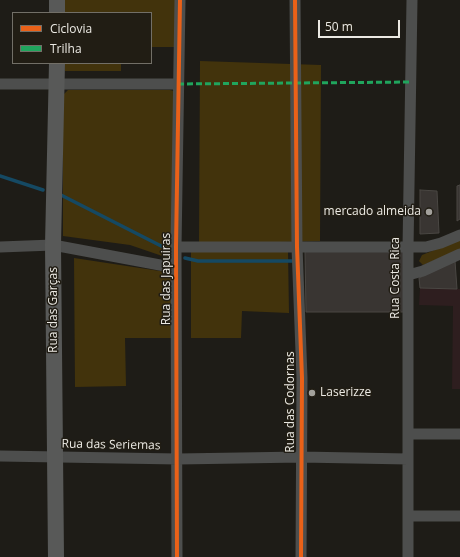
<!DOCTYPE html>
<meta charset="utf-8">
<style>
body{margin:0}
#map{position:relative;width:460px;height:557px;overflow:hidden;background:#1e1c17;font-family:"Open Sans",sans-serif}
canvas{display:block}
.legend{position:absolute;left:12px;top:12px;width:140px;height:52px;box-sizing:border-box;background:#211d14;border:1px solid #726f67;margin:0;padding:5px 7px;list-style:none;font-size:12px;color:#ebe9e3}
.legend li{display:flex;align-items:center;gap:8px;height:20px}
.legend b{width:20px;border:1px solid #726f67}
.scale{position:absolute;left:318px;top:20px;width:82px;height:18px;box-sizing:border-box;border:2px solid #ebe9e3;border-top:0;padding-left:5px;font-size:12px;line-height:14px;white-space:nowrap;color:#ebe9e3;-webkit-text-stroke:3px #211d14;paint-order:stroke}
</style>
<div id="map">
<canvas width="460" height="557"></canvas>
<ul class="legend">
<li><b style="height:5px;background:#ea6118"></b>Ciclovia</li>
<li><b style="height:5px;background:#20a55d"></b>Trilha</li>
</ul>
<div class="scale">50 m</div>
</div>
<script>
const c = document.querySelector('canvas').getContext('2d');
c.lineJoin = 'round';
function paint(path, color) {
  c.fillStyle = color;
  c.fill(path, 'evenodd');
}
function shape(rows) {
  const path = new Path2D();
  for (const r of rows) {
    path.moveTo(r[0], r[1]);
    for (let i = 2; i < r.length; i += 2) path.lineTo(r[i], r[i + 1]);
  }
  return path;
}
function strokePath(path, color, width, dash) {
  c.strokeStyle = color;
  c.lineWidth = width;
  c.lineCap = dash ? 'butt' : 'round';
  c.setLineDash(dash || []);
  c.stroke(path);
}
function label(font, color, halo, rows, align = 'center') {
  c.font = font + ' "Open Sans",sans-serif';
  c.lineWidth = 3;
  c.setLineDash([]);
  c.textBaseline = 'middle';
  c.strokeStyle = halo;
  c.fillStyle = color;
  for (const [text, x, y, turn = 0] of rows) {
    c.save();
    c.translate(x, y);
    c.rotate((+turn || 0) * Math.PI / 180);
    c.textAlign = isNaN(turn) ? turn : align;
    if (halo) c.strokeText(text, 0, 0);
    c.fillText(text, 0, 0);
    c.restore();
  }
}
paint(shape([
 [420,288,460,289,460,389,452,389,453,306,419,305]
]), '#2e1e1f');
paint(shape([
 [65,0,175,0,175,47,151,47,151,13,65,13],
 [200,61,321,65,320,241,199,244],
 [65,63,121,63,121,71,65,71],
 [68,90,170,90,174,91,174,260,130,245,63,236,63,95],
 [460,240,460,250,423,265,419,261,422,255],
 [191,251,288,251,289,313,242,311,241,338,191,338],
 [74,258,173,273,174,338,125,338,126,386,75,387]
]), '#42330c');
strokePath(shape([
 [0,176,43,190],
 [61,195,169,250],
 [185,258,198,261,292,261]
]), '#154963', 3.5);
const building = shape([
 [460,185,460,219,457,221,457,186,460,185],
 [420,190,437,191,439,233,420,234,420,190],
 [305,251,406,251,406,312,306,312,305,251],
 [455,261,457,289,420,288,419,278,455,261]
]);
paint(building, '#393532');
strokePath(building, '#4a4743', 1);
strokePath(shape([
 [295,0,297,247,302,378,301,557],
 [0,84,178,84],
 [0,247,53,245,176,268],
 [176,247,426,247,441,243,460,235],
 [408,275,423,271,460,254],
 [408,434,460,434],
 [0,456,178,459,301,457,408,459],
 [408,516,460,516],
 [177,557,176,247,180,0],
 [408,557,408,248,412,0]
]), '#4d4e4d', 11);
strokePath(shape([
 [57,13,57,0],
 [56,557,53,245,57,63]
]), '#585958', 16);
strokePath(shape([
 [178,84,411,82]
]), '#20a55d', 3, [6, 3]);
strokePath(shape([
 [295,0,297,247,302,378,301,557],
 [177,557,176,247,180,0]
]), '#ea6118', 4);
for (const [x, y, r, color] of [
 [429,212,4,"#a3a19c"],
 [312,393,4,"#a3a19c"]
]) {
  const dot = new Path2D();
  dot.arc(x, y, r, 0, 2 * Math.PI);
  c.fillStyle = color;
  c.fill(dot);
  strokePath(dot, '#211d14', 1.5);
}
label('12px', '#ebe9e3', '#211d14', [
 ["mercado almeida",421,212],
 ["Laserizze",320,393,"left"]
], 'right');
label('12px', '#ebe9e3', '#211d14', [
 ["Rua Costa Rica",396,278,-90],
 ["Rua das Japuiras",167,279,-90],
 ["Rua das Garças",54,310,-90],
 ["Rua das Codornas",291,402,-90],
 ["Rua das Seriemas",111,445,1]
]);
</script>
